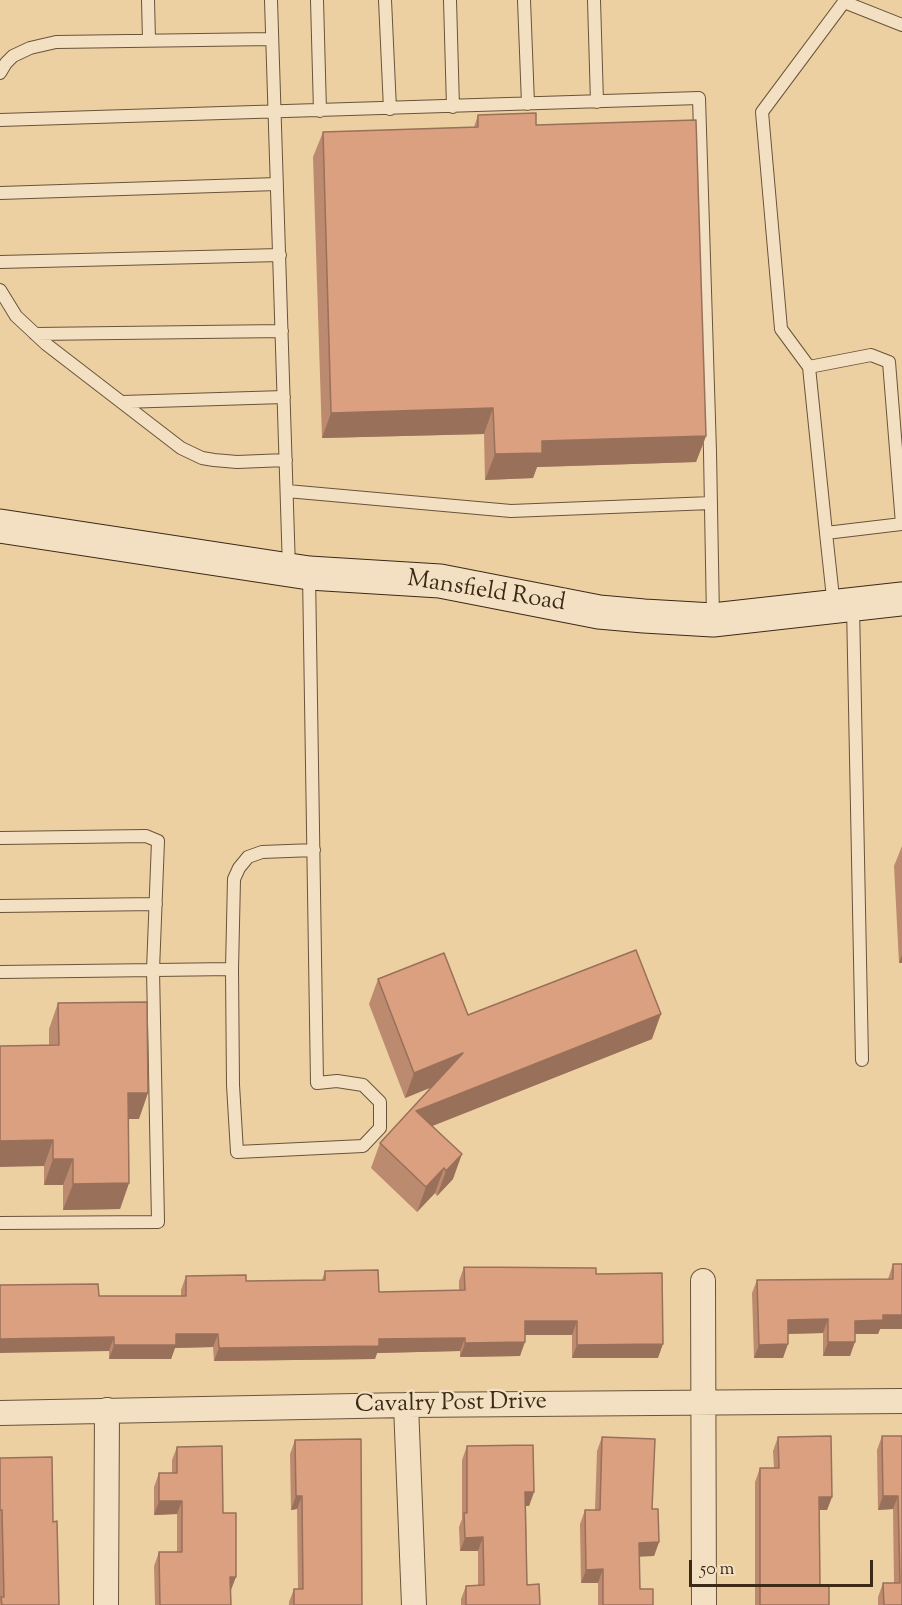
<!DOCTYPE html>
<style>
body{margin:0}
#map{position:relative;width:902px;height:1605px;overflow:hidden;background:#ecd0a1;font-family:"Sorts Mill Goudy",serif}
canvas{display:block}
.scale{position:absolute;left:689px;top:1560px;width:184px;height:27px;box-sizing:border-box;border:3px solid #3c2a17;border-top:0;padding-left:8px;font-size:18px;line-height:21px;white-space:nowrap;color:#3c2a17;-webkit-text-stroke:4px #f3e0c2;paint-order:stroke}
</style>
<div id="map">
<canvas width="902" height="1605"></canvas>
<div class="scale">50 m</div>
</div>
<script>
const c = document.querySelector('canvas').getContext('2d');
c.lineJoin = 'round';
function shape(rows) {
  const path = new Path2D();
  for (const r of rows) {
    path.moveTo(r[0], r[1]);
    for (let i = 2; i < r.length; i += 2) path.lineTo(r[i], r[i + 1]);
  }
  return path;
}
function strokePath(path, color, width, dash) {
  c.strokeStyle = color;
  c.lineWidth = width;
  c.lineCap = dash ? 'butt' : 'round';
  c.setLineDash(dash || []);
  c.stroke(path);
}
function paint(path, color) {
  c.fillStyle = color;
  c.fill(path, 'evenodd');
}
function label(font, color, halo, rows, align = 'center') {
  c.font = font + ' "Sorts Mill Goudy",serif';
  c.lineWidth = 4.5;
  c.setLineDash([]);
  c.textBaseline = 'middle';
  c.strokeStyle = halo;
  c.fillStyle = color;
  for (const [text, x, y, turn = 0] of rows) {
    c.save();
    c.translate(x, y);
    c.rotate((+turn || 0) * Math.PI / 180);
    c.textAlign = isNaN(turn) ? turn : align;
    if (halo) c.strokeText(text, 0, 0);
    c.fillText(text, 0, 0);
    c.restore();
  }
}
const lane = shape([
 [148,0,149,40],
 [271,0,289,569],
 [317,0,320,111],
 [385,0,390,109],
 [450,0,453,107],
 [524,0,528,104],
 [594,0,597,102],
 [902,25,844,2,762,112,781,329,809,367,826,533,902,524],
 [0,73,6,63,13,56,30,48,56,42,272,39],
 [0,120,699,98,710,452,713,618],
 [0,193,277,184],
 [0,262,280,255],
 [0,290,16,316,46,344,181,448,202,458,214,460,237,462,286,460],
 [35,334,282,331],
 [809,367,871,355,889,362,902,524],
 [122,402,284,397],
 [287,491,511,511,711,503],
 [826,533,834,607],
 [853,606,862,1060],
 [0,838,146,836,158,841,153,970,158,1222,0,1223],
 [0,906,156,904],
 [232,969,234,879,239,868,248,857,262,852,314,850],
 [0,972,232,969,233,1085,237,1152,363,1146,380,1128,380,1102,363,1085,337,1081,317,1083,309,574]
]);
const street = shape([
 [703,1281,704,1605],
 [406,1405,414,1605],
 [0,1413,406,1405,902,1401],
 [106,1605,107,1410]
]);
const secondary = shape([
 [0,526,309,573,440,581,599,612,644,616,713,620,902,599]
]);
strokePath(lane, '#68543a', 14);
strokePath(street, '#68543a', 26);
strokePath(secondary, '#3c2a17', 35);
strokePath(lane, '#f3e0c2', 12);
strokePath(street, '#f3e0c2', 24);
strokePath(secondary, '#f3e0c2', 33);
paint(shape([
 [478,115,536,125,706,436,696,462,537,467,533,478,485,480,484,434,322,438,313,157,323,132,474,127],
 [902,846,902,963,899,963,894,866],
 [378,979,468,1015,652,1039,432,1126,453,1179,437,1196,435,1193,417,1212,371,1168,380,1143,432,1087,405,1098,369,1004],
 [58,1003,139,1119,128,1119,129,1183,120,1209,63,1210,63,1185,44,1185,44,1166,49,1046,49,1029],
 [893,1264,902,1264,902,1329,880,1329,878,1334,855,1334,850,1356,823,1356,823,1333,788,1334,783,1358,754,1358,752,1293,757,1280,888,1279],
 [464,1267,596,1274,658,1358,572,1358,572,1335,525,1335,520,1356,460,1357,460,1351,377,1353,375,1359,214,1361,213,1347,175,1348,171,1359,109,1359,109,1351,99,1296,181,1296,181,1290,186,1276,246,1281,322,1280,325,1271,379,1292,459,1290,459,1281],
 [882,1436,902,1436,902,1605,878,1605,878,1597,883,1583,894,1583,893,1509,878,1510,877,1450],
 [602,1437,652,1509,659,1542,654,1556,639,1556,640,1589,653,1605,598,1605,598,1583,581,1583,580,1524,585,1510,595,1510,597,1451],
 [778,1437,832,1497,827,1510,819,1510,820,1585,829,1605,755,1605,755,1482,760,1468,774,1468,773,1451],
 [295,1440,362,1605,289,1605,289,1602,294,1589,298,1589,297,1509,291,1510,290,1454],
 [467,1446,534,1492,529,1506,526,1506,527,1585,540,1605,461,1605,461,1599,466,1586,478,1585,478,1551,460,1551,459,1527,462,1519,462,1460],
 [177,1447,223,1513,231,1590,230,1590,231,1605,155,1605,154,1566,159,1552,177,1552,177,1514,154,1515,154,1487,159,1473,172,1473,172,1460],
 [0,1458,53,1522,59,1605,0,1605]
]), '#bc8a6e');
paint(shape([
 [493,408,484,434,322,438,331,413],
 [706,436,696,462,537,467,533,478,485,480,495,454,542,441],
 [902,955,902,963,899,963],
 [661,1014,652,1039,407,1136,416,1111],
 [463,1053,454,1078,405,1098,414,1073],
 [128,1093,148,1093,139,1119,119,1119],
 [53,1140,44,1166,0,1167,0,1141],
 [462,1154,453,1179,437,1196,446,1171],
 [53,1159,73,1159,63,1185,44,1185],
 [444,1168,435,1193,417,1212,426,1187],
 [129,1183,120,1209,63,1210,73,1184],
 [883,1315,902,1315,902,1329,880,1329,878,1334,850,1334,855,1321],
 [828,1319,823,1333,783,1334,788,1320],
 [525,1321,577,1321,572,1335,520,1335],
 [176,1334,218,1334,213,1347,175,1348,171,1359,109,1359,114,1345],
 [114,1337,109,1351,0,1353,0,1339],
 [465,1338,460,1351,377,1353,375,1359,214,1361,219,1348,379,1339],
 [525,1342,520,1356,460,1357,465,1343],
 [828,1342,855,1342,850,1356,823,1356],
 [663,1344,658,1358,572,1358,577,1345],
 [788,1344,783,1358,754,1358,759,1345],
 [525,1492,534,1492,529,1506,520,1506],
 [296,1496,302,1496,297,1509,291,1510],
 [883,1496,898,1496,893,1509,878,1510],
 [819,1497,832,1497,827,1510,814,1510],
 [159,1501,182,1501,177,1514,154,1515],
 [483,1537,478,1551,460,1551,465,1538],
 [659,1542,654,1556,634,1557,639,1543],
 [603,1569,598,1583,581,1583,586,1570],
 [230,1577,236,1577,231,1590,225,1590]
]), '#99705a');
const building = shape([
 [536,113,536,125,696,120,706,436,542,441,542,453,495,454,493,408,331,413,323,132,478,127,478,115,536,113],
 [636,950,661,1014,416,1111,462,1154,446,1171,444,1168,426,1187,380,1143,463,1053,414,1073,378,979,444,953,468,1015,636,950],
 [147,1002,148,1093,128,1093,129,1183,73,1184,73,1159,53,1159,53,1140,0,1141,0,1046,59,1045,58,1003,147,1002],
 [893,1264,902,1264,902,1315,883,1315,883,1320,855,1321,855,1342,828,1342,828,1319,788,1320,788,1344,759,1345,757,1280,893,1279,893,1264],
 [464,1267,596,1268,596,1274,662,1273,663,1344,577,1345,577,1321,525,1321,525,1342,465,1343,465,1338,379,1339,379,1346,219,1348,218,1334,176,1334,176,1345,114,1345,114,1337,0,1339,0,1285,98,1284,99,1296,186,1296,186,1276,246,1275,246,1281,325,1280,325,1271,378,1270,379,1292,465,1290,464,1267],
 [831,1436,832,1497,819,1497,820,1585,829,1585,829,1605,760,1605,760,1468,779,1468,778,1437,831,1436],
 [882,1436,902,1436,902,1605,884,1605,883,1583,900,1583,898,1496,883,1496,882,1436],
 [602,1437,655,1439,652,1509,658,1509,659,1542,639,1543,640,1589,653,1589,653,1605,603,1605,603,1569,586,1570,585,1510,600,1510,602,1437],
 [361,1439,362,1605,294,1605,294,1589,303,1589,302,1496,296,1496,295,1440,361,1439],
 [533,1445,534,1492,525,1492,527,1585,539,1584,540,1605,466,1605,466,1586,484,1585,483,1537,465,1538,464,1513,467,1513,467,1446,533,1445],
 [222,1446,223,1513,236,1513,236,1577,230,1577,231,1605,160,1605,159,1552,182,1552,182,1501,159,1501,159,1473,177,1473,177,1447,222,1446],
 [52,1457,53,1522,57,1521,59,1605,2,1605,1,1597,4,1597,2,1510,0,1510,0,1458,52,1457]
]);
paint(building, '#dba080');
strokePath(building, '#99705a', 1.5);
label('24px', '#3c2a17', '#f3e0c2', [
 ["Mansfield Road",486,593,9],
 ["Cavalry Post Drive",451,1405,-1]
]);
</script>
